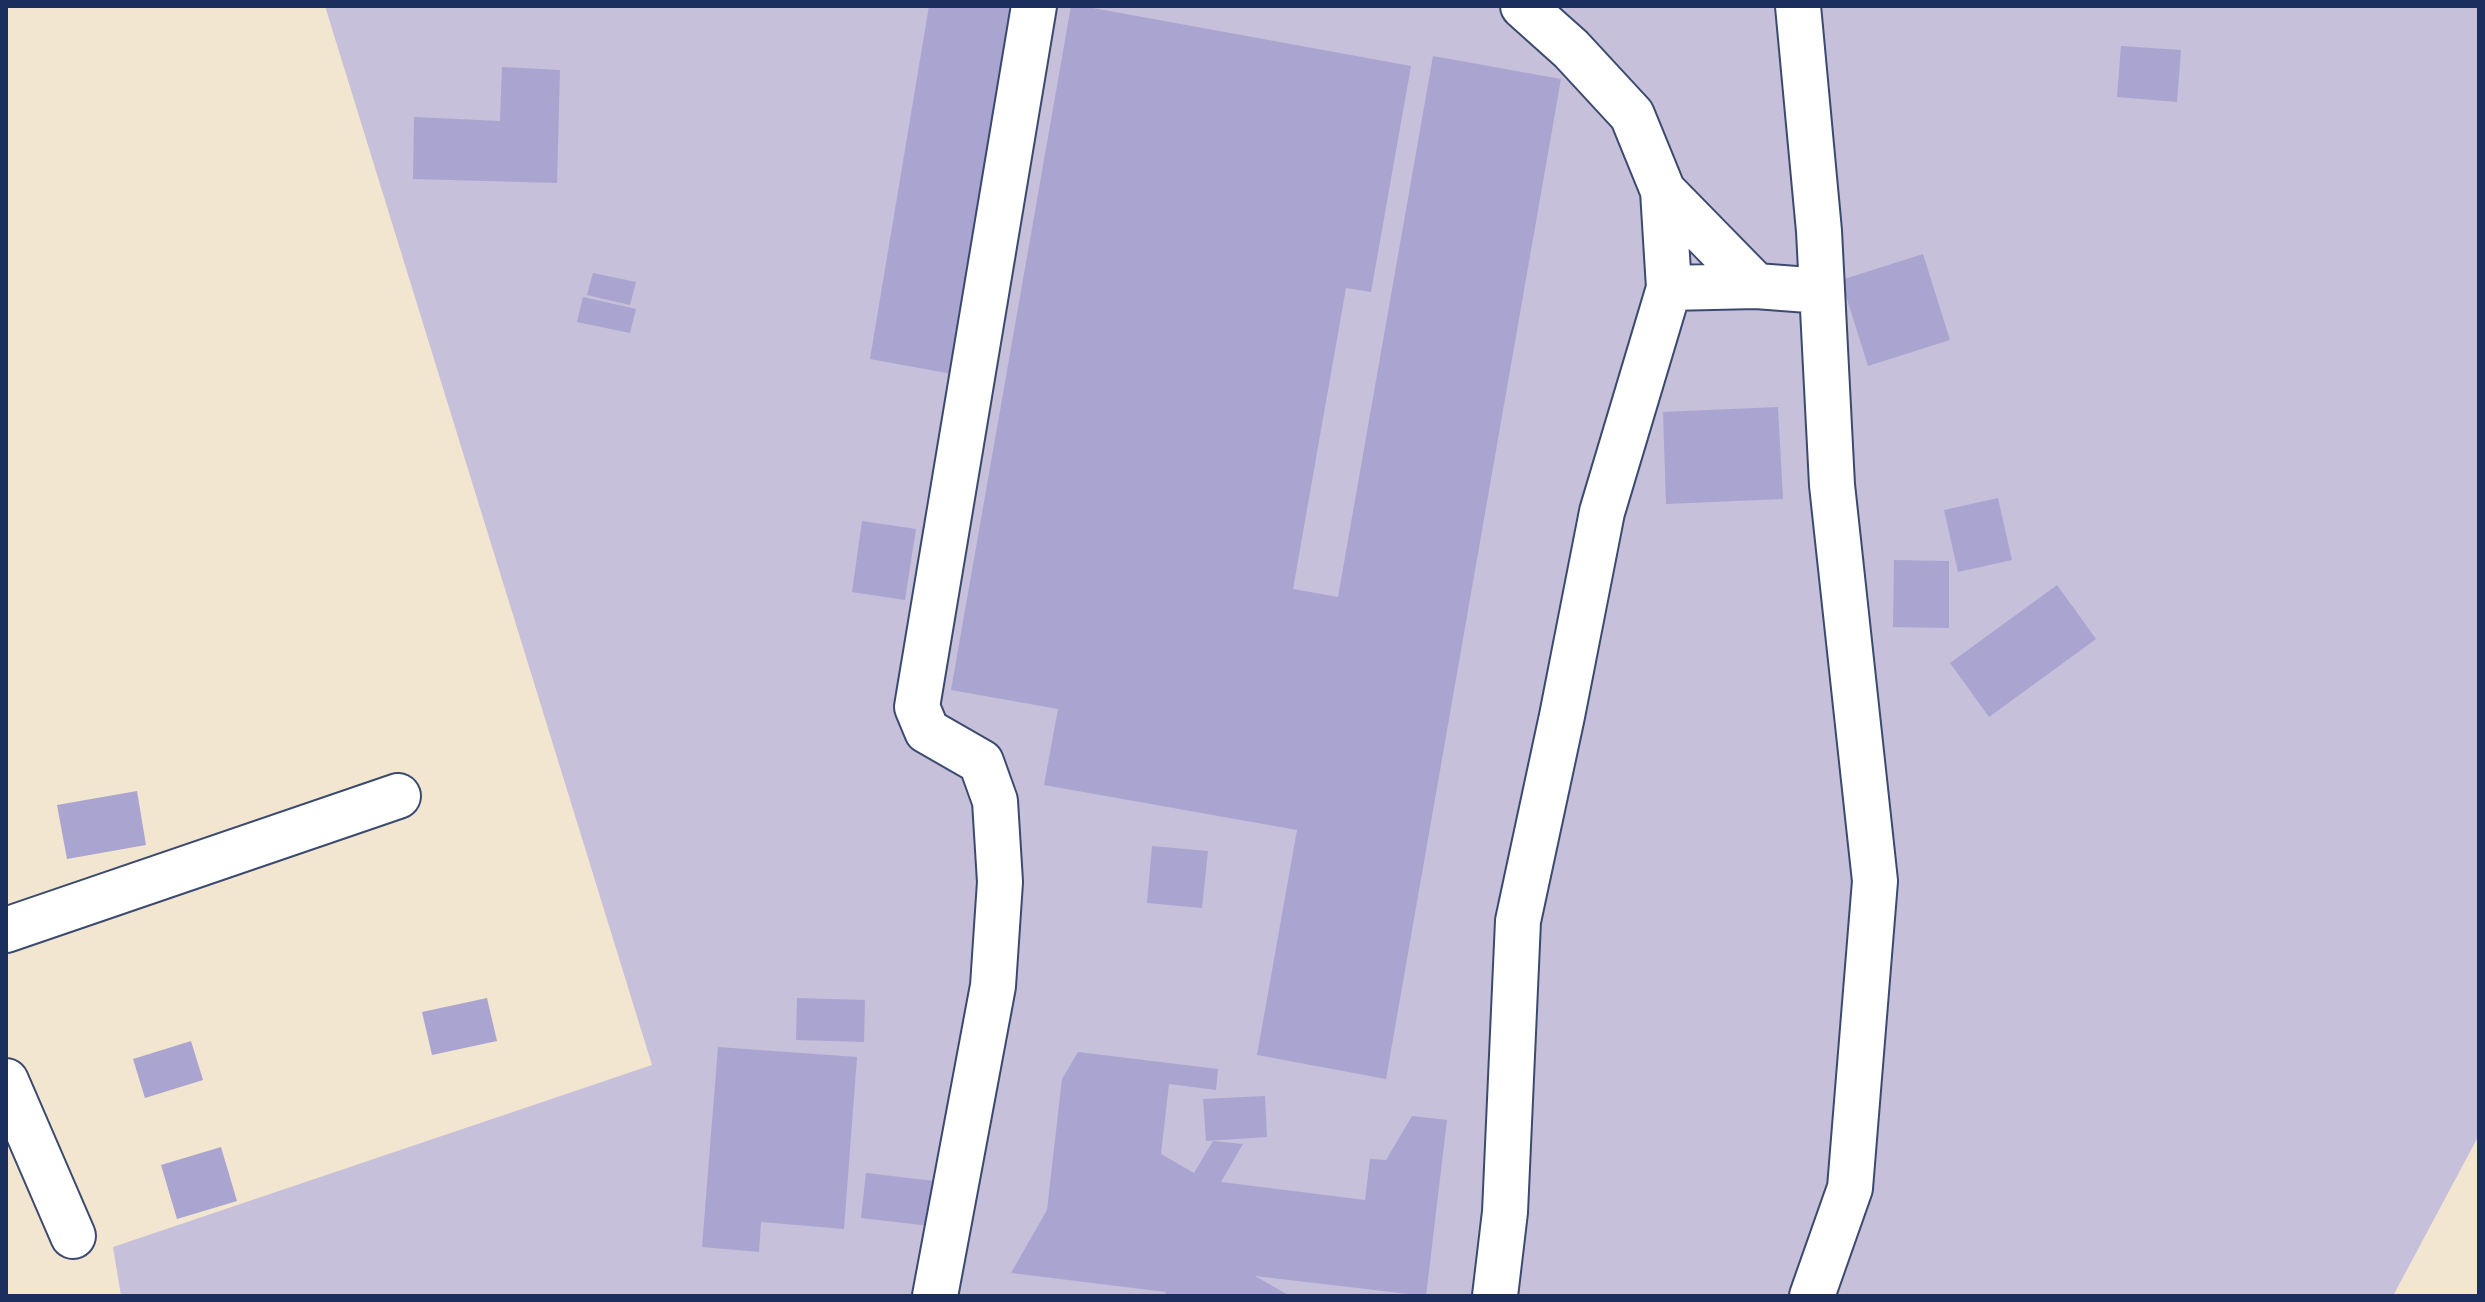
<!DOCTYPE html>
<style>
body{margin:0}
#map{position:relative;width:2485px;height:1302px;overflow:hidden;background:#f2e6d0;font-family:Pangolin,sans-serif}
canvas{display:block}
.frame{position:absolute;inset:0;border:8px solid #1b2f5e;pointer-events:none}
</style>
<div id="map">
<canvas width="2485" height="1302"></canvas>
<div class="frame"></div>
</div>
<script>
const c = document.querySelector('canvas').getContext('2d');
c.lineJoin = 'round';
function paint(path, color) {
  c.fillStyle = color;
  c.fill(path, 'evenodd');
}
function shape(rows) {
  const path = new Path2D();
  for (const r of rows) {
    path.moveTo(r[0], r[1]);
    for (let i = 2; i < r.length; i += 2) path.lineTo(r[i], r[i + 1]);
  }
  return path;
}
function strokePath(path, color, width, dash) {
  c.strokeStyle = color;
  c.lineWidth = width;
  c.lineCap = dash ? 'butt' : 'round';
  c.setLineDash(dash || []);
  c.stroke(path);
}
paint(shape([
 [325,6,2479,6,2479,1135,2393,1296,121,1296,113,1247,652,1065]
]), '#c6c0da');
paint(shape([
 [929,6,1014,6,952,374,870,359],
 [1071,6,1082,6,1411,66,1371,292,1346,288,1293,589,1338,597,1433,56,1561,79,1386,1079,1257,1055,1297,830,1044,785,1058,709,951,690],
 [2121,46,2181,50,2177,102,2117,97],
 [502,67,560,70,557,183,413,179,414,117,500,121],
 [1923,254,1950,340,1868,366,1841,280],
 [593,273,636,282,630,305,587,295],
 [583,297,636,309,630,333,577,322],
 [1778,407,1783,499,1666,504,1663,412],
 [1998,498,2012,560,1958,572,1944,510],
 [862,521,916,529,905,600,852,592],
 [1894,560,1949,561,1949,628,1893,627],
 [2057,585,2096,639,1989,717,1950,663],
 [137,791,146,845,67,859,57,805],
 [1152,846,1208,851,1202,908,1147,903],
 [487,998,497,1041,432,1055,422,1012],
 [797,998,865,1000,864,1042,796,1040],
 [191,1041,203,1080,145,1098,133,1059],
 [718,1047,857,1057,844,1229,761,1222,759,1252,702,1247],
 [1078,1052,1218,1069,1216,1090,1169,1084,1161,1154,1194,1173,1213,1141,1243,1144,1221,1182,1365,1200,1370,1159,1386,1160,1412,1116,1447,1120,1426,1296,1255,1276,1290,1296,1165,1296,1166,1292,1011,1273,1047,1210,1062,1079],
 [1265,1096,1267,1137,1206,1141,1203,1099],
 [221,1147,237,1201,177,1219,161,1165],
 [866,1173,943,1182,939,1227,861,1218]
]), '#aaa4d1');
const minor = shape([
 [1798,6,1819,231,1832,485,1875,881,1850,1188,1812,1296],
 [1663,191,1756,286],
 [1669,288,1756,286,1822,291],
 [6,930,398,796],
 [6,1081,73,1236],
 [935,1296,993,986,1000,882,995,801,981,762,927,731,917,707,1034,6],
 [1495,1296,1505,1212,1518,921,1562,716,1602,512,1669,288,1663,191,1632,115,1571,49,1523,6]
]);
strokePath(minor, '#3b4a6f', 48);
strokePath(minor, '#fff', 44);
</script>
